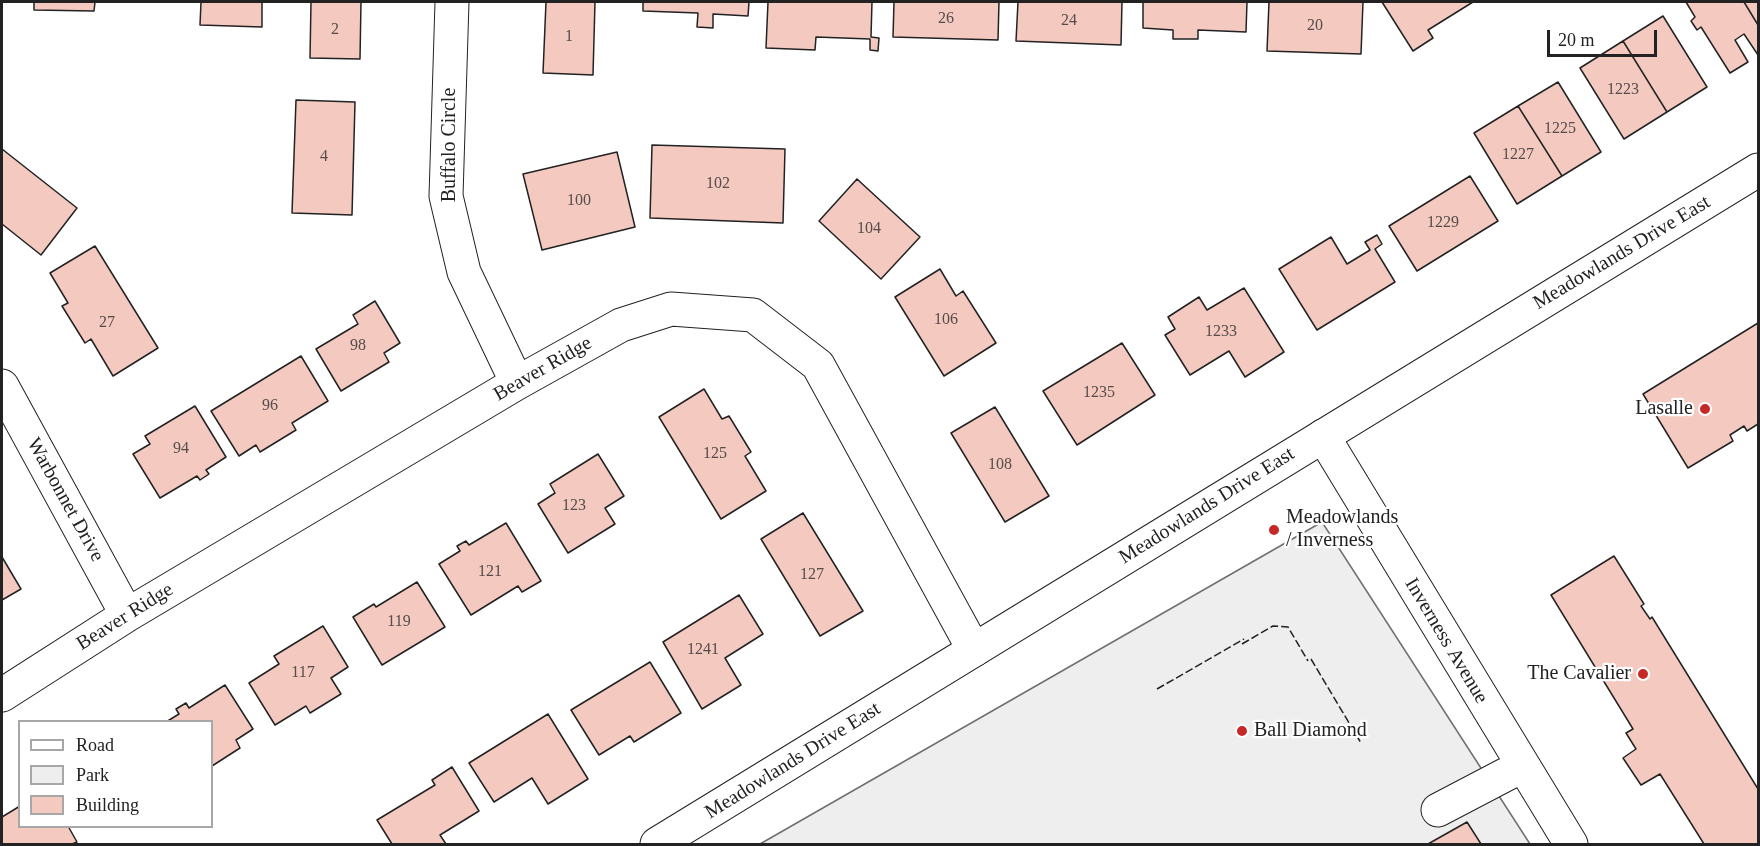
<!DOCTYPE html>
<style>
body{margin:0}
#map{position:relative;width:1760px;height:846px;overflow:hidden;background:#fff;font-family:Georgia,serif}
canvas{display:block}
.frame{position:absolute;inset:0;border:3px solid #222;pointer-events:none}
.legend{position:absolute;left:18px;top:720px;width:195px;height:108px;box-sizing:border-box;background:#fff;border:2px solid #a7a7a7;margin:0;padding:8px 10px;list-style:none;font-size:18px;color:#222}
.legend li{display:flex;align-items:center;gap:12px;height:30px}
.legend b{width:30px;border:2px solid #a7a7a7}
.scale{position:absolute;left:1547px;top:30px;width:110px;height:27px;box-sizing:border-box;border:3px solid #222;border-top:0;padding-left:8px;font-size:18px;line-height:21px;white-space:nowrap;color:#222;-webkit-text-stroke:4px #fff;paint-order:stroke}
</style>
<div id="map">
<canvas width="1760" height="846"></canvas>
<div class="frame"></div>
<ul class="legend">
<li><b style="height:8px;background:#fff"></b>Road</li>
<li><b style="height:16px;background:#eee"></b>Park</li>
<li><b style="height:16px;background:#f3c9c0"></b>Building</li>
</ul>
<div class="scale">20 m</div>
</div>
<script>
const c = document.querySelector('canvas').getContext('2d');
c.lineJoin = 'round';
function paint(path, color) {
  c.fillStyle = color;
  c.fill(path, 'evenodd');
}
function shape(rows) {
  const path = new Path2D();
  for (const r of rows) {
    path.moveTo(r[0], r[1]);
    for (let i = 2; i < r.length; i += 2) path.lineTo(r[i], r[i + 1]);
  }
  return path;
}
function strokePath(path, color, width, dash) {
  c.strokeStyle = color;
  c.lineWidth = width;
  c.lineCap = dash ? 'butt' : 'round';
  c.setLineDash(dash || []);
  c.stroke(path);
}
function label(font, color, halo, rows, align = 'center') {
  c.font = font + ' Georgia,serif';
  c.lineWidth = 4.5;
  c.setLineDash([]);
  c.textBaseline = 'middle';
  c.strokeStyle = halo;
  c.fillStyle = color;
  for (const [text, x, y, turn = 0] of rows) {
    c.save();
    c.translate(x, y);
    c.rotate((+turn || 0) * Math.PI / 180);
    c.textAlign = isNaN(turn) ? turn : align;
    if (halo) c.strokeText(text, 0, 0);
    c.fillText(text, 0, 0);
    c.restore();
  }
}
const green = shape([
 [1322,522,1530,844,760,844,1322,522]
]);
paint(green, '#eee');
strokePath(green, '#6f6f6f', 1.5);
const building = shape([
 [34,2,95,2,94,11,34,10,34,2],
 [201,2,262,2,262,27,200,25,201,2],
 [311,2,361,2,360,59,310,58,311,2],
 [546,2,595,2,593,75,543,73,546,2],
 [643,2,749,2,748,16,713,14,713,28,697,27,698,13,643,11,643,2],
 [768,2,872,2,871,37,879,38,878,51,870,50,870,39,816,37,815,50,766,48,768,2],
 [894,2,999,2,998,40,893,37,894,2],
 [1018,2,1122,2,1121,45,1016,41,1018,2],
 [1143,2,1247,2,1246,32,1198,30,1198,39,1173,39,1173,30,1143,28,1143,2],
 [1269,2,1363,2,1361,54,1267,51,1269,2],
 [1382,2,1473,2,1428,30,1433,38,1413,51,1382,2],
 [1686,2,1744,2,1758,25,1758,55,1744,34,1735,40,1748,62,1730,73,1701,27,1697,30,1691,21,1695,17,1686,2],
 [1744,2,1758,2,1758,25,1744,2],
 [1663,16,1707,87,1667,112,1623,41,1663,16],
 [1623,41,1667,112,1624,139,1580,68,1623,41],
 [1558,82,1601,152,1562,176,1518,106,1558,82],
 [296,100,355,102,352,215,292,213,296,100],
 [1518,106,1562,176,1517,204,1474,133,1518,106],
 [652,145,785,149,783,223,650,218,652,145],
 [2,149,77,208,41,255,2,224,2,149],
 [617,152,635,227,542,250,523,174,617,152],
 [1470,176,1498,221,1417,271,1389,226,1470,176],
 [857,179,920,237,881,279,819,221,857,179],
 [1377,235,1382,244,1375,249,1395,282,1317,330,1279,269,1331,237,1347,264,1370,250,1365,242,1377,235],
 [95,246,158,348,113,376,91,339,85,343,62,306,68,303,50,273,95,246],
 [940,269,956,296,963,291,996,343,944,376,895,297,940,269],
 [1244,288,1284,352,1245,377,1229,351,1190,375,1165,335,1175,329,1168,317,1199,297,1207,310,1244,288],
 [375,301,400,343,384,353,389,362,341,391,316,349,358,324,353,315,375,301],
 [1758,323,1758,424,1747,431,1744,426,1730,435,1733,441,1688,468,1643,394,1758,323],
 [1122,343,1155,395,1077,445,1043,391,1122,343],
 [301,356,328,401,292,423,296,430,260,452,256,445,239,456,211,411,301,356],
 [704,389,722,419,729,416,751,452,745,456,766,491,721,519,659,417,704,389],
 [195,406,226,457,206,470,209,474,200,480,197,476,160,498,133,454,150,444,145,436,195,406],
 [995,407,1049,496,1005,522,951,433,995,407],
 [598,454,624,496,605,508,615,524,568,553,538,504,555,493,550,484,598,454],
 [803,513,863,611,820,636,761,539,803,513],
 [506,523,541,581,522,592,518,586,471,615,439,564,460,551,457,546,466,541,469,545,506,523],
 [1614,556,1644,604,1641,606,1650,619,1652,617,1758,789,1758,844,1704,844,1660,774,1641,785,1623,758,1636,749,1626,733,1633,729,1551,595,1614,556],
 [2,557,21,589,2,600,2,557],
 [417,582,445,627,382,665,353,617,374,604,376,607,417,582],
 [739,595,763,634,725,658,741,685,702,709,663,642,739,595],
 [323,626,348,667,331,678,341,694,310,713,306,706,275,725,249,683,279,664,274,656,323,626],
 [650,662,681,713,634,742,630,736,599,755,571,710,650,662],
 [225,685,253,729,236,740,240,748,212,766,212,722,166,722,179,714,176,709,186,703,189,708,225,685],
 [548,714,588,779,548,804,532,778,494,802,469,763,548,714],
 [452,767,479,811,440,835,446,844,392,844,377,820,435,785,432,780,452,767],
 [20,806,20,826,68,826,77,842,72,844,2,844,2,817,20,806],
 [1467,822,1481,844,1428,844,1467,822]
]);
paint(building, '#f3c9c0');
strokePath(building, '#222', 1.5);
const minor = shape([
 [452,2,446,196,464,272,517,383],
 [2,386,127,615],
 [1323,436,1571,844],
 [2,695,127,615,517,383,621,325,671,309,753,315,818,365,974,650],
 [1438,810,1522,766]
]);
const major = shape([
 [657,844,1758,170]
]);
strokePath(minor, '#222', 35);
strokePath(major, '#222', 35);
strokePath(minor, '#fff', 33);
strokePath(major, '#fff', 33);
strokePath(shape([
 [1242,644,1273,626,1288,627,1308,661],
 [1311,659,1361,743],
 [1157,689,1244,639]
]), '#222', 1.5, [8, 3]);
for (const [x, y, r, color] of [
 [1705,409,6,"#c62828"],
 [1274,530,6,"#c62828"],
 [1643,674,6,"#c62828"],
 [1242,731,6,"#c62828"]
]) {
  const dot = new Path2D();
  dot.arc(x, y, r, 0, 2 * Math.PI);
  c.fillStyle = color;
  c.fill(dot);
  strokePath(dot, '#fff', 2);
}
label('16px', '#564c4a', null, [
 ["26",946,19],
 ["24",1069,21],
 ["20",1315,26],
 ["2",335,30],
 ["1",569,37],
 ["1223",1623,90],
 ["1225",1560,129],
 ["1227",1518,155],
 ["4",324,157],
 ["102",718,184],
 ["100",579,201],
 ["1229",1443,223],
 ["104",869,229],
 ["106",946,320],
 ["27",107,323],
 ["1233",1221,332],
 ["98",358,346],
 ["1235",1099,393],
 ["96",270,406],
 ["94",181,449],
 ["125",715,454],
 ["108",1000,465],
 ["123",574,506],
 ["121",490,572],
 ["127",812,575],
 ["119",399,622],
 ["1241",703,650],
 ["117",303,673]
]);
label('20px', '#222', '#fff', [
 ["Buffalo Circle",450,145,-90],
 ["Meadowlands Drive East",1622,253,-31],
 ["Beaver Ridge",543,369,-30],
 ["Warbonnet Drive",65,500,61],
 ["Meadowlands Drive East",1207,506,-32],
 ["Beaver Ridge",125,617,-32],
 ["Inverness Avenue",1446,641,59],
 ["Meadowlands Drive East",793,761,-32]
]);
label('20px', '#222', '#fff', [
 ["Lasalle",1693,409],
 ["Meadowlands",1286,518,"left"],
 ["/ Inverness",1286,541,"left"],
 ["The Cavalier",1631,674],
 ["Ball Diamond",1254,731,"left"]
], 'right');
</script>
